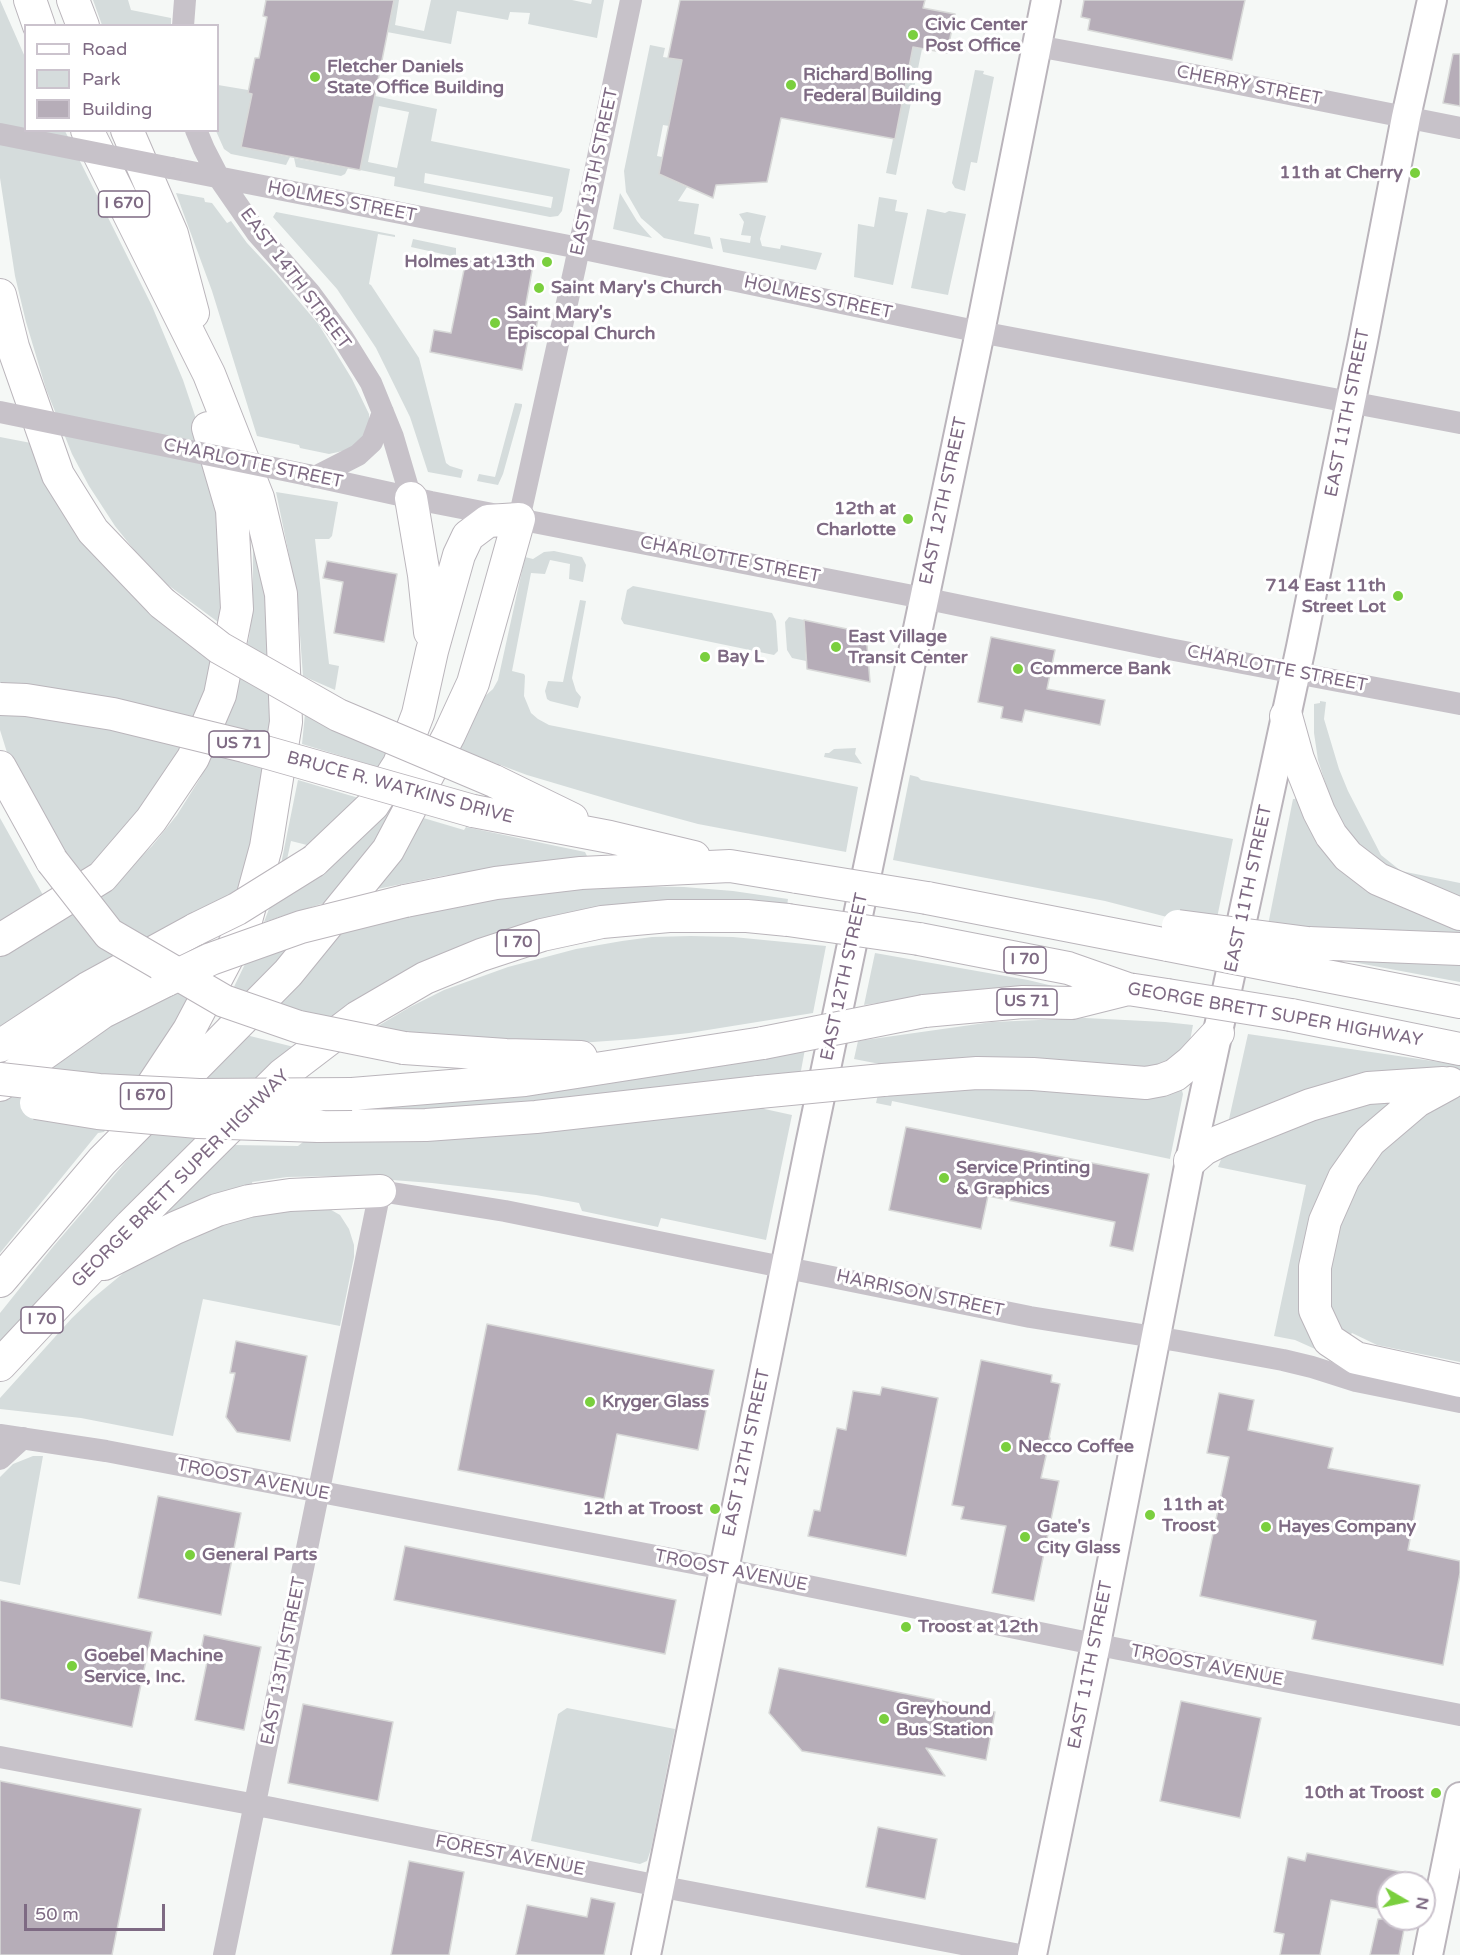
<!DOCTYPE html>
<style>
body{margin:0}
#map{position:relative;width:1460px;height:1955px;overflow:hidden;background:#f5f8f6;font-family:"Varela Round",sans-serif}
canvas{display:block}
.legend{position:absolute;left:24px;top:24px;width:195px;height:108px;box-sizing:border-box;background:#fff;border:2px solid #cbc3cd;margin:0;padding:8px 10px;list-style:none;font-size:18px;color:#7e6a83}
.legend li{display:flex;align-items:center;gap:12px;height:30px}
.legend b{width:30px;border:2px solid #cbc3cd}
.north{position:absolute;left:1376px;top:1871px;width:60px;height:60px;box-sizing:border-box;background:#fff;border:2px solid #cbc3cd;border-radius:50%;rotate:99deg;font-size:16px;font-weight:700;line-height:24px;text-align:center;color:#7e6a83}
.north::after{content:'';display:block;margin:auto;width:21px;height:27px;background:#7acf3e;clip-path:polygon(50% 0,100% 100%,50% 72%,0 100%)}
.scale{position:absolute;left:24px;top:1904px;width:141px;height:27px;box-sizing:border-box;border:3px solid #7e6a83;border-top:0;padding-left:8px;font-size:18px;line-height:21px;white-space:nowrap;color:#7e6a83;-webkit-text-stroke:4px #fff;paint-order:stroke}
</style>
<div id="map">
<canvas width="1460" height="1955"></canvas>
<ul class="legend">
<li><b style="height:8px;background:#fff"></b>Road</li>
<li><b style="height:16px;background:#d5dcdc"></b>Park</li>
<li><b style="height:16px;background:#b6adb8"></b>Building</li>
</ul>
<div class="north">N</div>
<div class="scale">50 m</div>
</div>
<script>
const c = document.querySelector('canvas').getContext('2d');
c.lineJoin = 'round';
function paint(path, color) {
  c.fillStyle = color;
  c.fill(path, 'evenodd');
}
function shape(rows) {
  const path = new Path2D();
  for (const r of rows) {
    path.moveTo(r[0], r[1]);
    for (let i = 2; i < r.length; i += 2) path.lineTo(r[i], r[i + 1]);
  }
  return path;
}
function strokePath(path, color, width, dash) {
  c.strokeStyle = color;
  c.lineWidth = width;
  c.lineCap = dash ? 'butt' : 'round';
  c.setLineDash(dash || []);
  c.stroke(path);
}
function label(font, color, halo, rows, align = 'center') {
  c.font = font + ' "Varela Round",sans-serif';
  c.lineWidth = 6;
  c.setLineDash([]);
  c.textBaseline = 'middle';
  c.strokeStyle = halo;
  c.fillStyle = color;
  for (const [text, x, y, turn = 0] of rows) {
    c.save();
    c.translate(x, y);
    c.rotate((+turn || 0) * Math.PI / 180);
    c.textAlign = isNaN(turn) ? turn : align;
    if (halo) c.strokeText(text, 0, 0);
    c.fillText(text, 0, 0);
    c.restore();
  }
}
paint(shape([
 [0,0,25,57,26,130,65,131,152,306,183,380,220,490,226,628,168,585,135,551,115,526,89,486,72,454,46,389,26,322,15,276,0,178],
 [93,0,128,0,131,10,171,18,171,25,102,25],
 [394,0,399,0,395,25,424,31,431,0,572,0,591,4,592,0,604,0,597,38,528,24,530,13,510,12,508,20,457,11,451,44,387,32],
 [650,45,665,48,663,57,682,60,669,126,663,125,657,156,662,157,659,174,687,187,678,201,699,204,694,234,710,237,713,249,664,238,641,218,626,192,624,171],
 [913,47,922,49,896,175,886,173,893,139,895,139],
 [975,70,984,71,983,74,994,77,977,163,971,162,965,191,955,188,952,183],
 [218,85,248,90,248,93,252,94,242,147,290,157,286,165,231,154,224,149,216,131],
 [375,96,437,109,431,141,570,169,562,211,558,216,550,217,394,186,395,177,360,170],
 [379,106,409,112,397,168,368,162],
 [425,173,553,197,551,208,424,183],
 [294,158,348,168,345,174,341,176,296,167],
 [176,193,204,198,205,202,212,203,227,223,231,221,247,243,277,275,319,325,352,379,369,414,369,425,357,448,329,454,300,448,299,445,257,436,212,291],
 [620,193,637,221,652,238,613,229],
 [879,197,897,200,895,211,908,213,893,285,854,277,858,224,874,227],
 [927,209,945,213,949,211,966,214,948,295,911,288],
 [276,212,395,235,395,237,378,234,369,284,371,285,419,358,446,463,450,466,463,470,461,478,428,472,410,417,376,348,337,289,273,217],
 [747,212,766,216,760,239,762,246,780,249,781,245,822,253,816,270,723,252,720,238,750,243,751,236,741,235,744,222,739,214],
 [413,239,456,248,456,257,411,247],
 [515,403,522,404,522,406,503,474,498,485,477,481,479,474,495,477],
 [0,437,31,443,217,664,172,774,78,882,14,775,0,730],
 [276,492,338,502,332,536,329,539,315,539,329,664,339,666,335,690,303,676,297,594],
 [259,548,269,597,273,734,241,892,0,1036,0,953,25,942,97,899,152,846,177,815,199,780,211,757,228,716,238,680,249,638,253,604,253,549],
 [554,551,582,557,586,565,583,582,569,579,570,564,550,560,545,574,531,573,512,671,524,674,525,676,524,696,531,713,538,719,549,725,858,787,846,852,698,824,628,805,527,775,455,748,485,696,493,689,498,680,525,557,533,559,544,552],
 [633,586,772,613,776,621,778,651,774,655,624,624,621,619,627,590],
 [580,600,586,601,572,678,576,691,581,697,578,708,550,701,547,699,545,691,548,681,563,682],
 [789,617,804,620,806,661,792,658,787,650,785,622],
 [1320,701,1326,702,1324,719,1339,769,1348,791,1381,855,1401,871,1460,883,1460,905,1399,877,1358,844,1337,817,1322,787,1326,785,1318,760,1314,733,1314,704,1320,703],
 [305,714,365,744,389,755,381,768,302,744],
 [856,748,855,754,862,764,824,757,825,753,829,753,834,749],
 [910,775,918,777,921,780,1233,839,1216,923,1167,917,1105,901,893,860],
 [298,780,362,799,311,846,291,841,286,864,280,869],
 [1296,796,1299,796,1311,820,1331,849,1341,861,1364,881,1380,890,1460,924,1460,982,1304,953,1328,955,1435,958,1436,965,1443,958,1441,937,1435,934,1434,939,1388,939,1267,930,1293,799,1295,799],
 [383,805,401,810,337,899,264,922,272,901],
 [420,817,464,830,466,827,585,852,589,860,515,866,442,876,367,891],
 [0,818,48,904,0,929],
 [624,886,684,887,733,891,788,899,787,906,669,903,352,1004,324,1022,265,1007,329,935,387,919,525,893],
 [691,936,733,937,826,946,813,1013,689,1033,635,1039,551,1045,368,1032,410,1007,444,990,508,967,576,949,622,941,652,937],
 [300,944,223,1025,218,1020,246,962],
 [875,953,1028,980,1053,986,1021,987,920,997,864,1005],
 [206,979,168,1046,104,1132,98,1133,0,1253,0,1095,121,1018],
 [1085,1018,1165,1022,1193,1025,1189,1046,1177,1058,1147,1069,1014,1058,986,1058,885,1065,854,1059,858,1041,992,1022],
 [242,1034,294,1047,252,1083,196,1082],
 [1248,1034,1460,1065,1460,1072,1242,1121,1229,1119],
 [805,1049,800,1076,674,1092,353,1117,365,1106],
 [959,1087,1043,1089,1131,1098,1181,1087,1183,1094,1170,1159,892,1101,891,1106,876,1103,879,1090],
 [1460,1095,1460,1362,1377,1345,1352,1333,1346,1340,1325,1306,1339,1211,1388,1137,1447,1099],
 [1399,1098,1377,1114,1365,1127,1300,1277,1299,1295,1302,1309,1324,1353,1295,1340,1274,1336,1306,1185,1218,1167,1222,1157,1226,1151,1345,1103],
 [760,1103,760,1108,792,1115,766,1240,661,1218,658,1227,582,1211,579,1203,536,1195,432,1183,339,1176,287,1177,252,1182,255,1193,153,1226,232,1145,298,1146,303,1142,377,1141],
 [151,1132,200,1135,0,1342,0,1313,52,1248],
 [326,1207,340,1215,349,1229,354,1245,354,1257,340,1326,203,1299,173,1436,81,1418,0,1409,0,1398,72,1318,92,1299,138,1261,239,1214],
 [33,1456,43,1456,20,1585,0,1581,0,1477,13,1464],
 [567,1708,675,1729,651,1849,647,1861,640,1864,531,1841,558,1714]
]), '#d5dcdc');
const building = shape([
 [266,0,394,0,360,170,241,147,252,94,248,93,255,58,259,58,267,17,263,16,266,0],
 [680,0,925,0,923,8,955,14,947,53,913,47,895,139,781,118,767,182,716,185,713,198,659,174,682,60,668,58,680,0],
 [1084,0,1245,0,1232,60,1088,30,1090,19,1081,17,1084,0],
 [1453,54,1460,54,1460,106,1443,103,1453,54],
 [484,256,533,265,525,309,539,312,535,335,529,334,522,370,430,352,434,330,451,333,466,260,483,263,484,256],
 [327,561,397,574,384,642,334,633,343,582,323,578,327,561],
 [804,620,866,633,870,682,807,669,804,620],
 [991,637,1055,650,1047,689,1105,700,1100,725,1025,710,1022,722,1001,718,1003,707,978,702,991,637],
 [906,1127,1149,1174,1133,1251,1110,1246,1115,1222,988,1196,981,1229,889,1210,906,1127],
 [487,1324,714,1370,698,1450,617,1434,604,1499,458,1470,487,1324],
 [236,1341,307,1356,290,1441,237,1432,226,1417,235,1373,230,1373,236,1341],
 [981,1360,1052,1375,1051,1382,1060,1384,1049,1438,1050,1438,1041,1478,1059,1481,1034,1601,992,1593,1006,1526,961,1519,964,1507,952,1505,981,1360],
 [882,1387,938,1398,906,1556,808,1536,814,1510,820,1511,837,1428,846,1430,853,1391,880,1395,882,1387],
 [1219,1393,1254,1400,1248,1430,1333,1448,1328,1468,1420,1485,1408,1550,1460,1561,1460,1573,1443,1665,1312,1639,1316,1621,1200,1596,1229,1457,1207,1453,1219,1393],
 [158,1496,241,1513,221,1615,138,1598,158,1496],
 [405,1546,676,1600,665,1654,394,1600,405,1546],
 [0,1600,152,1632,132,1727,0,1699,0,1600],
 [204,1635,261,1647,244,1730,195,1720,207,1662,199,1660,204,1635],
 [779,1668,995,1712,986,1760,926,1748,945,1776,802,1751,769,1713,779,1668],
 [1181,1701,1261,1718,1240,1818,1160,1801,1181,1701],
 [303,1704,393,1722,378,1801,288,1783,303,1704],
 [0,1781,141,1809,112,1955,0,1955,0,1781],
 [878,1827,937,1839,925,1899,866,1887,878,1827],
 [1307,1853,1422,1876,1421,1883,1388,1883,1388,1911,1331,1900,1320,1955,1280,1955,1284,1934,1274,1932,1288,1857,1305,1861,1307,1853],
 [409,1861,464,1872,449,1955,391,1955,409,1861],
 [591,1898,615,1903,604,1955,516,1955,527,1905,587,1917,591,1898],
 [1378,1919,1406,1919,1399,1955,1370,1955,1378,1919]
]);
paint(building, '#b6adb8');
strokePath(building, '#d8d9d8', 1.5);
const major = shape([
 [646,1955,810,1145,980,332,1046,0],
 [1032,1955,1096,1644,1190,1161,1301,647,1363,341,1406,117,1432,0],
 [1428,1955,1460,1797]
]);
const highway = shape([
 [30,0,39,26],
 [73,0,83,26],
 [87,130,209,374,258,498,281,594,286,722,266,847,245,924,189,1030,142,1101],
 [127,130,172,234,193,313],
 [0,295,13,347,58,475,93,531,162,603],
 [411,498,424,575,430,632],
 [1286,716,1298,759,1319,812,1331,835,1348,856,1378,879,1460,914],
 [0,767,52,861],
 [494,781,572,819],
 [473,811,610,837,694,857],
 [927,898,1168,945],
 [405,901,496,883,581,873,730,866,797,877],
 [919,939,1068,968,1128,989,1167,995],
 [0,940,102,877,151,820,193,758,220,695,237,609,232,510,208,428],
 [1308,943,1460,949],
 [1301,971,1460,1002],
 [924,1011,1023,1002,1072,1003,1128,989],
 [1291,1015,1460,1049],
 [0,1046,88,988,196,929],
 [404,1048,506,1055,581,1057],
 [883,1080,977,1073,1033,1074,1146,1083,1162,1080,1175,1075,1191,1062,1218,1033],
 [1450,1083,1417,1101,1370,1141,1344,1178,1325,1221,1315,1267,1315,1310,1329,1340,1356,1358,1460,1381],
 [0,1085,103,1012,167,980],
 [352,1094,525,1080,763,1043],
 [318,1126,426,1125,536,1117,759,1092],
 [1190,1161,1204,1149,1220,1141,1310,1105,1368,1088,1443,1083],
 [104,1264,175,1228,217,1210,249,1201,290,1195,380,1191],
 [0,1281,102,1161,288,973,388,850,449,735,473,683,519,519,488,521,468,536,459,555,432,651,418,714,399,764,373,805,314,861],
 [0,1365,131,1225,282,1075,358,1017,425,978,481,955,542,935,602,922,669,916,747,916,788,920]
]);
strokePath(major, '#bab4bb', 32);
strokePath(highway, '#bab5bb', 34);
strokePath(shape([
 [183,26,185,0],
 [1037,46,1194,75,1460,128],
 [196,130,204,149,219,178,257,233,310,293,343,338,371,383,393,437,411,498],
 [171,168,579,248,980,332,1460,423],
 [308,475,431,502,923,598,1169,649,1460,704],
 [315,477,358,455,372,442,383,412],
 [519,519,575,267,631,0],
 [0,1435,106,1451,724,1569,1119,1649,1460,1715],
 [0,1459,23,1438],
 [0,1757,272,1808,679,1890,1020,1955],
 [224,1955,380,1191,505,1211,1030,1317,1179,1341,1283,1360,1312,1367,1356,1381,1460,1402]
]), '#c7c2c9', 22);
strokePath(major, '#fff', 28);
strokePath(highway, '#fff', 32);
const highwayBridge = shape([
 [162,603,220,648,338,715,494,781],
 [0,699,26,700,113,714,244,746,473,811],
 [52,861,109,934,224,1001,299,1027,404,1048],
 [797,877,927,898],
 [788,920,919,939],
 [1178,926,1308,943],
 [196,929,237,909,314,861],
 [1168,945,1301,971],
 [167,980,211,959,301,927,405,901],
 [1167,995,1291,1015],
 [763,1043,924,1011],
 [0,1079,99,1090,199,1095,352,1094],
 [759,1092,883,1080],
 [36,1103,98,1113,198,1122,318,1126]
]);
strokePath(highwayBridge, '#bab5bb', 34, []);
strokePath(shape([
 [0,134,171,168],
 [0,412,308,475]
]), '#c7c2c9', 22);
strokePath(highwayBridge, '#fff', 32);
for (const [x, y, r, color] of [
 [913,35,6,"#7acf3e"],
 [315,77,6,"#7acf3e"],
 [791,85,6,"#7acf3e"],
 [1415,173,6,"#7acf3e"],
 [547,262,6,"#7acf3e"],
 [539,288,6,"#7acf3e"],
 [495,323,6,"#7acf3e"],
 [908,519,6,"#7acf3e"],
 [1398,596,6,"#7acf3e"],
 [836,647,6,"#7acf3e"],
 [705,657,6,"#7acf3e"],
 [1018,669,6,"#7acf3e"],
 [944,1178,6,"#7acf3e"],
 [590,1402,6,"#7acf3e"],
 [1006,1447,6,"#7acf3e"],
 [715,1509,6,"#7acf3e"],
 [1150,1515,6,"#7acf3e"],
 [1266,1527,6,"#7acf3e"],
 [1025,1537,6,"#7acf3e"],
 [190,1555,6,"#7acf3e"],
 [906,1627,6,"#7acf3e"],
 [72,1666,6,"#7acf3e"],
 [884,1719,6,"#7acf3e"],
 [1436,1793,6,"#7acf3e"]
]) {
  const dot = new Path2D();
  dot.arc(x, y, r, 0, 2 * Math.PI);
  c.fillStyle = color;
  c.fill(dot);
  strokePath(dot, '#fff', 2);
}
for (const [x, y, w] of [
 [124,204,51],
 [239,744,60],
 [518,943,42],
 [1025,960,42],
 [1027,1002,60],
 [146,1096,51],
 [42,1320,42]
]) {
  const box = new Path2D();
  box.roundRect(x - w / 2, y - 13, w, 26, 4.5);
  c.fillStyle = '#fff';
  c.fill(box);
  strokePath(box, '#7e6a83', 1.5);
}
label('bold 16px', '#7e6a83', null, [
 ["I 670",124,204],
 ["US 71",239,744],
 ["I 70",518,943],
 ["I 70",1025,960],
 ["US 71",1027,1002],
 ["I 670",146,1096],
 ["I 70",42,1320]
]);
label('bold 18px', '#7e6a83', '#fff', [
 ["Civic Center",925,25],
 ["Post Office",925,46],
 ["Fletcher Daniels",327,67],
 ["State Office Building",327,88],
 ["Richard Bolling",803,75],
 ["Federal Building",803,96],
 ["11th at Cherry",1403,173,"right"],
 ["Holmes at 13th",535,262,"right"],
 ["Saint Mary's Church",551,288],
 ["Saint Mary's",507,313],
 ["Episcopal Church",507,334],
 ["12th at",896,509,"right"],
 ["Charlotte",896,530,"right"],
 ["714 East 11th",1386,586,"right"],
 ["Street Lot",1386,607,"right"],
 ["East Village",848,637],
 ["Transit Center",848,658],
 ["Bay L",717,657],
 ["Commerce Bank",1030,669],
 ["Service Printing",956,1168],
 ["& Graphics",956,1189],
 ["Kryger Glass",602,1402],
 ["Necco Coffee",1018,1447],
 ["11th at",1162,1505],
 ["Troost",1162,1526],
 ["12th at Troost",703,1509,"right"],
 ["Gate's",1037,1527],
 ["City Glass",1037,1548],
 ["Hayes Company",1278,1527],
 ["General Parts",202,1555],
 ["Troost at 12th",918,1627],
 ["Goebel Machine",84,1656],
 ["Service, Inc.",84,1677],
 ["Greyhound",896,1709],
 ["Bus Station",896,1730],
 ["10th at Troost",1424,1793,"right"]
], 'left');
label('18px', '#7e6a83', '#fff', [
 ["CHERRY STREET",1249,86,11],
 ["EAST 13TH STREET",595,172,-78],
 ["HOLMES STREET",342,202,11],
 ["EAST 14TH STREET",295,279,53],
 ["HOLMES STREET",818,298,12],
 ["EAST 11TH STREET",1348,413,-79],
 ["CHARLOTTE STREET",253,464,12],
 ["EAST 12TH STREET",944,501,-78],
 ["CHARLOTTE STREET",730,560,11],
 ["CHARLOTTE STREET",1277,669,11],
 ["BRUCE R. WATKINS DRIVE",400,788,15],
 ["EAST 11TH STREET",1249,889,-78],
 ["EAST 12TH STREET",845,977,-78],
 ["GEORGE BRETT SUPER HIGHWAY",1275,1015,10],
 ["GEORGE BRETT SUPER HIGHWAY",181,1179,-45],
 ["HARRISON STREET",920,1294,12],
 ["EAST 12TH STREET",747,1453,-78],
 ["TROOST AVENUE",253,1480,11],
 ["TROOST AVENUE",731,1571,11],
 ["EAST 13TH STREET",284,1661,-79],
 ["EAST 11TH STREET",1091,1665,-79],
 ["TROOST AVENUE",1207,1666,11],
 ["FOREST AVENUE",510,1856,11]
]);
</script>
